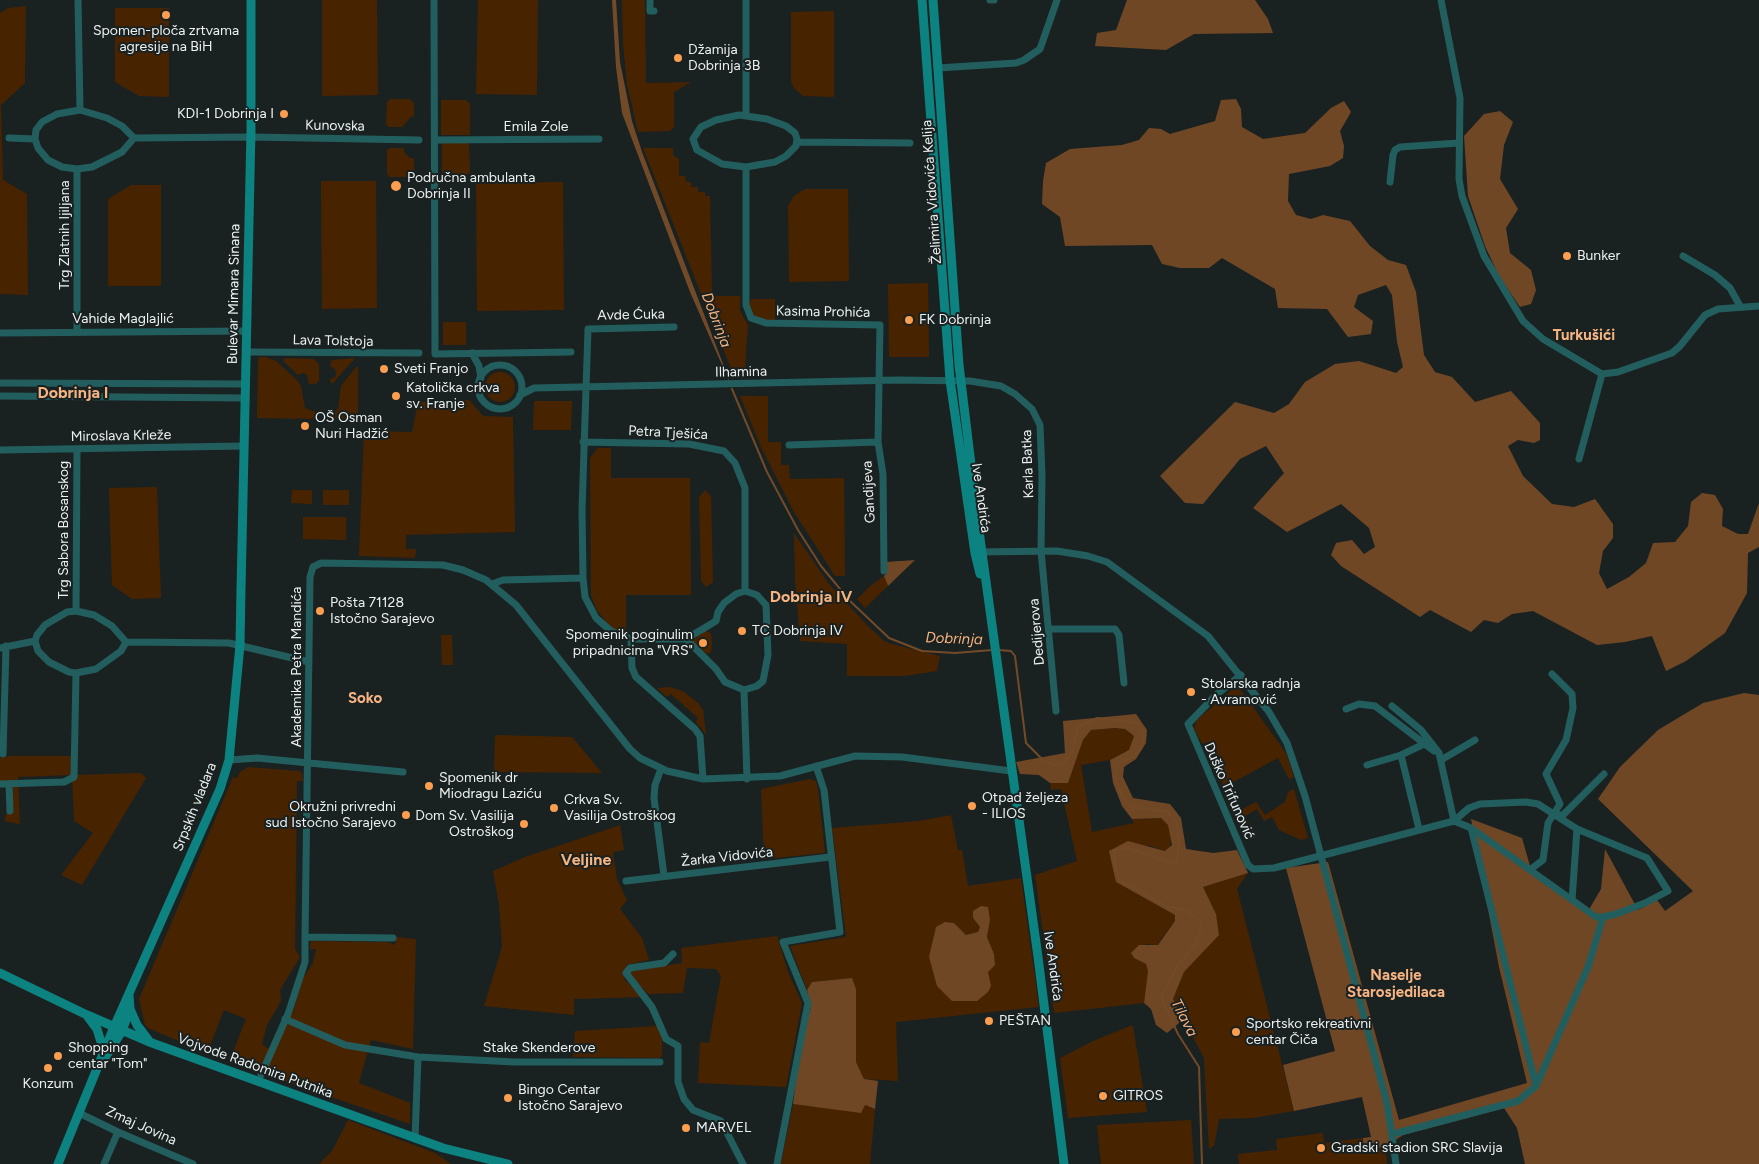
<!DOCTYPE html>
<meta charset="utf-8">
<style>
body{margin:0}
canvas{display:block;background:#1a2121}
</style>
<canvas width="1759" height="1164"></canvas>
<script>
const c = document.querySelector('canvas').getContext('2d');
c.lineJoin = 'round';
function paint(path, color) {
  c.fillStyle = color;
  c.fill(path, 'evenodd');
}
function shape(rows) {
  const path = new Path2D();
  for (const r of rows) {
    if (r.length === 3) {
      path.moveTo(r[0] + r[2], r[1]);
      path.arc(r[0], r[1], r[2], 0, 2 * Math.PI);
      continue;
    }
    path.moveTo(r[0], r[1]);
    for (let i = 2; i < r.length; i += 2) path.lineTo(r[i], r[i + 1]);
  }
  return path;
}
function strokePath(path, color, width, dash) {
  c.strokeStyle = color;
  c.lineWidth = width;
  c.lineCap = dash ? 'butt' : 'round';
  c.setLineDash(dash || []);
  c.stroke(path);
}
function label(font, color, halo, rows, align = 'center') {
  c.font = font + ' Figtree,sans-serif';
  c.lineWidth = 4;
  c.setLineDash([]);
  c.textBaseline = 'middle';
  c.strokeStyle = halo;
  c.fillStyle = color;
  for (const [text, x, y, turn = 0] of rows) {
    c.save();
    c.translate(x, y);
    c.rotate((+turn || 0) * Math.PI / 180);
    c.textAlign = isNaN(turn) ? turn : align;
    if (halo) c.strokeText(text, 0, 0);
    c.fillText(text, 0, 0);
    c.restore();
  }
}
paint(shape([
 [322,0,377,0,378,95,322,96],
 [478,0,538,0,537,95,476,94],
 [622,0,645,0,646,83,691,82,674,92,674,127,670,131,638,132,627,84,623,44],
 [26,6,25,83,1,105,3,180,27,194,28,295,0,294,0,13,8,8],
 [115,8,169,8,169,97,139,96,115,82],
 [834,11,834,97,803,96,794,88,791,81,791,12],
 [390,99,410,99,414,103,414,116,411,117,402,127,389,127,386,124,387,102],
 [441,100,466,100,470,104,470,135,441,135],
 [442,143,469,143,470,172,467,175,442,175],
 [390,148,404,148,404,152,410,158,414,158,414,174,411,177,390,177,387,174,387,150],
 [643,148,673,148,673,155,679,159,679,176,685,176,686,182,691,182,691,187,698,187,698,192,705,192,705,196,710,196,712,296,740,296,740,311,748,325,745,369,731,369],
 [321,181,376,181,377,308,322,309],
 [563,182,564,310,477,311,476,183],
 [131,185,161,185,161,286,108,286,108,199],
 [805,189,848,189,849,281,789,282,788,206,794,196],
 [928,283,929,357,889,357,888,284],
 [752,299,775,299,775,321,766,321,754,316,749,308,749,302],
 [443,322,466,322,466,345,443,345],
 [260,357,266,357,276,361,297,380,301,386,305,408,318,413,318,419,257,418,258,360],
 [285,358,314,359,319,364,319,381,315,384,309,384,307,375,304,373,298,375,283,361],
 [355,358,333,383,331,383,330,379,335,377,336,374,335,369,330,366,332,360],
 [356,367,358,367,358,419,324,418,324,414,333,413,338,409,341,386],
 [500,387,15],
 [740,396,768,396,768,442,781,442,781,465,789,465,790,479,844,478,845,576,835,576,794,512,762,449],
 [469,400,483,416,513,417,515,532,406,535,406,549,416,549,415,558,359,556,364,431,412,432,418,402],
 [534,401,572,401,571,430,533,430],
 [598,448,611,448,611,478,690,478,691,595,626,595,626,632,619,633,607,623,596,609,591,595,590,458],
 [157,487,161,598,132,599,112,585,109,488],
 [292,490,312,490,312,504,291,503],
 [323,490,349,490,349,505,323,505],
 [705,490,711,496,713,582,706,587,701,581,699,497],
 [303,517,346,517,346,540,303,539],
 [794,533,829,584,868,626,884,641,892,644,940,656,937,671,905,676,847,676,847,644,800,641,795,579],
 [884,576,888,586,865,608,857,599,869,587],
 [706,630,711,634,712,643,711,652,707,654,692,641],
 [441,635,452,635,453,665,442,665],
 [1237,685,1286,753,1294,777,1289,779,1278,758,1230,784,1241,810,1256,802,1265,815,1285,802,1288,792,1294,789,1308,838,1301,840,1279,830,1272,817,1264,821,1257,809,1245,816,1256,837,1250,839,1221,781,1226,777,1208,742,1202,744,1194,728,1197,720],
 [669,687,683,691,698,703,703,710,706,735,696,722,698,718,671,694,667,697,657,688],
 [1115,728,1125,729,1134,736,1129,750,1110,760,1081,765,1092,832,1134,823,1132,819,1161,818,1168,825,1171,835,1170,849,1165,851,1148,845,1116,882,1175,915,1175,921,1157,945,1146,944,1134,958,1146,964,1148,971,1144,1003,1054,1013,1035,875,1077,861,1061,789,1051,790,1050,783,1068,783,1083,740,1091,730],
 [495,735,572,737,602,773,494,772],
 [9,756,73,756,72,775,141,773,146,778,82,885,61,875,93,833,74,821,72,775,18,777,20,824,4,821,14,789,0,784,0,758],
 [248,767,299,771,302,773,303,781,297,781,295,949,300,957,280,990,281,1001,267,1025,262,1044,267,1048,272,1047,284,1024,293,1012,302,980,313,963,316,949,310,949,311,941,387,942,395,945,396,937,416,939,413,1049,371,1040,359,1083,410,1103,410,1124,229,1062,246,1019,224,1010,207,1053,148,1028,145,1025,139,999,233,777,237,778,240,772],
 [810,779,816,781,818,789,825,853,764,859,761,789],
 [951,815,958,850,962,850,968,886,1021,878,1039,1007,896,1022,898,1081,864,1079,856,1062,856,990,852,978,812,982,807,990,790,946,846,937,832,828,919,821],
 [973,918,990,920,987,937,994,954,988,972,945,922,954,923,966,935,978,932,980,927],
 [620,825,624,850,613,852,617,879,627,900,620,909,642,938,649,960,627,965,623,974,625,980,642,997,574,999,574,1015,484,1006,502,947,499,904,493,871,525,857],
 [1248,873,1237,889,1294,1111,1253,1118,1219,1119,1214,1146,1209,1149,1204,1058,1173,999,1184,972,1219,935,1216,914,1203,887],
 [777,936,788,972,802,1003,786,1087,698,1083,700,1042,709,1043,721,976,716,969,687,968,683,993,648,994,632,978,630,971,682,963,681,948],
 [657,1026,662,1039,662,1056,659,1058,573,1057,575,1031],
 [1130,1026,1133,1026,1147,1112,1068,1118,1060,1058,1093,1041],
 [793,1104,860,1112,864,1105,875,1109,870,1164,781,1164],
 [348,1120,435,1153,451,1164,319,1164,332,1151],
 [1191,1120,1194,1164,1101,1164,1097,1125],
 [1323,1133,1324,1143,1363,1138,1365,1149,1385,1147,1387,1164,1239,1164,1238,1154,1277,1150,1276,1139]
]), '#482300');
paint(shape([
 [1127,0,1255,0,1268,19,1273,33,1194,34,1166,50,1095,46,1097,33,1116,30],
 [1236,99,1241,109,1242,127,1263,139,1305,133,1331,108,1344,101,1351,112,1340,131,1344,146,1343,158,1330,166,1289,174,1288,201,1296,215,1311,219,1323,215,1350,221,1370,246,1388,260,1406,265,1416,292,1424,355,1435,372,1452,377,1475,402,1511,391,1540,423,1540,440,1534,443,1518,440,1508,446,1523,476,1552,504,1574,507,1595,499,1613,524,1613,538,1603,551,1599,573,1607,589,1629,577,1646,563,1653,543,1675,542,1688,526,1691,502,1702,493,1715,495,1723,509,1722,526,1738,534,1748,534,1759,503,1759,547,1748,553,1747,593,1725,633,1686,661,1666,671,1652,636,1625,642,1597,645,1533,611,1512,614,1498,623,1484,620,1471,632,1430,610,1420,617,1341,566,1331,555,1336,543,1352,540,1364,554,1375,547,1369,528,1341,504,1287,532,1253,508,1284,473,1266,446,1240,459,1203,504,1185,503,1160,476,1235,402,1274,413,1289,404,1305,382,1335,364,1359,361,1396,373,1403,367,1397,342,1392,295,1386,285,1358,295,1354,307,1373,321,1371,334,1348,337,1327,309,1278,308,1275,289,1222,258,1209,268,1180,268,1162,264,1152,245,1065,246,1060,217,1042,204,1043,181,1046,163,1070,149,1122,145,1139,140,1149,128,1161,129,1170,134,1215,121,1221,100],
 [1500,111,1513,122,1504,145,1500,179,1518,209,1506,228,1510,253,1531,270,1536,290,1531,304,1520,307,1499,276,1485,246,1468,196,1464,136,1484,114],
 [915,560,888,586,884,576,887,573,886,562],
 [1744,693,1759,695,1759,1164,1525,1164,1517,1128,1504,1108,1403,1135,1385,1147,1364,1149,1363,1138,1371,1137,1362,1097,1294,1111,1283,1065,1335,1051,1286,868,1328,862,1399,1120,1527,1083,1499,967,1471,819,1522,838,1532,873,1587,913,1601,889,1605,849,1638,910,1657,900,1665,911,1693,891,1598,799,1620,767,1658,730,1703,703],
 [1136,714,1147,730,1146,743,1136,759,1124,767,1123,777,1133,798,1170,804,1181,818,1186,849,1213,853,1237,850,1248,873,1203,887,1216,914,1219,935,1184,972,1173,999,1184,1019,1167,1033,1156,1025,1151,1009,1144,1003,1148,971,1146,964,1134,958,1131,953,1139,945,1158,945,1175,921,1175,915,1116,882,1109,851,1128,841,1165,851,1172,845,1168,825,1161,818,1132,819,1122,806,1113,783,1110,760,1129,750,1134,736,1125,729,1115,728,1091,730,1083,740,1068,783,1050,783,1039,775,1020,774,1016,762,1065,753,1063,721],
 [981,906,988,907,990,920,987,937,994,954,995,965,988,972,991,986,988,992,977,1001,952,1001,937,986,929,957,936,927,945,922,954,923,966,935,978,932,980,927,973,918,973,911],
 [852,978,856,989,856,1062,864,1079,878,1081,875,1109,865,1105,861,1113,793,1104,801,1045,811,1007,807,990,812,982]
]), '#704725');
paint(shape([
 [612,0,616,0,620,62,632,121,642,152,733,390,690,292,622,113,616,67]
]), '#734a28');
strokePath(shape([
 [732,389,767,472,798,530,821,566,850,601,889,638,922,651,955,653,992,650],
 [999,650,1011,651,1015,656,1026,743,1045,762,1057,765,1066,762,1072,752,1078,727,1097,718,1138,723,1144,733,1142,747,1131,758,1117,764,1115,776,1121,794,1130,807,1166,811,1176,821,1179,838,1177,865,1127,848,1114,851,1115,864,1119,880,1166,906,1188,911,1202,924,1196,944,1178,965,1161,997,1178,1034,1199,1067,1202,1164]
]), '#734a28', 2);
strokePath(shape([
 [78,0,80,110],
 [434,0,435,354,571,352],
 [650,0,650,11,654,11],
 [746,0,746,115],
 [990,0,994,0],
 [1441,0,1460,98,1459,179,1462,196,1484,256,1523,321,1543,339,1602,374,1618,372,1672,353,1680,346,1705,315,1718,309,1759,306],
 [938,68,1016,63,1024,60,1040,49,1057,0],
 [739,115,767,119,786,126,795,133,797,139,796,146,786,156,775,162,746,167,722,164,697,150,693,139,701,127,716,120,739,115],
 [9,138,35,139],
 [134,138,122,152,92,167,77,169,62,167,48,160,38,148,35,139,36,130,42,122,57,114,80,110,107,118,122,126,134,138,251,137,419,140],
 [435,140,599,139],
 [797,142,910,143],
 [746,167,746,305,751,318,766,323,880,325,878,442],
 [1390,182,1393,155,1395,150,1400,147,1459,143],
 [1683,256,1715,275,1730,288,1740,306],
 [674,327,588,329,582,510,583,578,585,597,596,618,611,631,631,639,686,639,716,669,725,682,744,690,757,686,763,681,768,655,766,605,757,595,745,591],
 [77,331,77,169],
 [0,333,247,331],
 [246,352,419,353],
 [472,353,479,366,481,378],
 [500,387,22],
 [0,383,246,384],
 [520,395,534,388,898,380,970,381,1001,386,1015,394,1032,409,1040,425,1042,476,1041,551,1056,711],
 [0,396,245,398],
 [583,442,689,444,724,451,735,463,745,488,745,591],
 [789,445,878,442,883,474,884,571],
 [0,450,243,446],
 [1579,459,1602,374],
 [978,552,1057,551,1088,556,1107,562,1208,636,1269,712,1287,743,1305,796,1387,1103,1396,1164],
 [492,584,503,580,583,578],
 [76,611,94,615,112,626,126,642,121,651,96,669,76,673,69,672,49,662,38,651,35,641,37,635,45,625,67,612,76,611],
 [76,611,77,449],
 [1049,629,1115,629,1119,635,1124,683],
 [631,639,632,668,636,677,695,729,700,736,703,779],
 [686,639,716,621,718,612,724,603,736,594,745,591],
 [126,642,229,643,309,662],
 [0,648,35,641],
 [1241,675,1216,695,1188,724,1248,865,1253,869,1274,868,1454,821,1471,828,1596,917,1603,917,1616,914,1645,903,1668,891,1647,858,1577,829,1538,804,1526,802,1480,804,1469,808,1454,821],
 [744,690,747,779],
 [1392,706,1421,730,1439,753,1454,821],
 [1346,709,1359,704,1375,706,1434,751],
 [3,754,6,646],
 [1401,755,1419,829],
 [229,760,257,758,403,772],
 [1441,760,1475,740],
 [1367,765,1401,755,1424,744],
 [661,769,655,785,654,798,664,876],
 [0,784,64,782,74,777,76,673],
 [9,784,10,811],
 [1555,815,1563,815,1604,774],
 [1531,869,1543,860,1548,823,1560,804,1546,774,1566,740,1573,708,1572,694,1552,674],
 [626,881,830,857],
 [1572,900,1577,829],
 [393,938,305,937,310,577,313,567,321,563,443,565,463,570,486,580,516,605,630,749,640,758,667,771,703,779,780,776,855,756,902,757,1011,771],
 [673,954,664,963,630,968,626,973,652,1007,666,1039,678,1046,678,1082,684,1099,693,1110,721,1121,743,1164],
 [285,1019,345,1045,418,1057,514,1062,660,1062],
 [261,1075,288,1014,305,962,305,937],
 [1536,1086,1588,967,1603,917],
 [79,1113,118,1132,193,1164],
 [1393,1134,1518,1101,1536,1086,1471,828],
 [415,1139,418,1057],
 [104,1164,118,1132],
 [777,1164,808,1003,783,942,840,932,824,790,816,766]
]), '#235e5e', 7);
strokePath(shape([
 [922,0,950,380,975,553,980,574],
 [933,0,959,365,979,531,1038,957,1064,1164],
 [0,973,87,1015,152,1043,443,1148,508,1164],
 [130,1009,137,1025,149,1041],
 [88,1017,97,1029,104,1052],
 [106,1056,122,1031,130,1009,129,995],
 [58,1164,114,1027,220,789,229,760,240,645,241,589,251,130,251,0]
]), '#0c8281', 9);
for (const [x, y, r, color] of [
 [166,15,5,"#fb9e50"],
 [678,58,5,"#fb9e50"],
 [284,114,5,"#fb9e50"],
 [396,186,6,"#fb9e50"],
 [1567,256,5,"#fb9e50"],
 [909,320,5,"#fb9e50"],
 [384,369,5,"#fb9e50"],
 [396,396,5,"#fb9e50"],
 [305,426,5,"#fb9e50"],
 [320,611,5,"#fb9e50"],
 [742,631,5,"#fb9e50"],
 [703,643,5,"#fb9e50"],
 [1191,692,5,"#fb9e50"],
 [429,786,5,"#fb9e50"],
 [972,806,5,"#fb9e50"],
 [554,808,5,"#fb9e50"],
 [406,815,5,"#fb9e50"],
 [524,824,5,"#fb9e50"],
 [989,1021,5,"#fb9e50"],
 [1236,1032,5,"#fb9e50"],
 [58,1056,5,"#fb9e50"],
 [48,1068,5,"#fb9e50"],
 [1103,1096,5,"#fb9e50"],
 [508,1098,5,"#fb9e50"],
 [686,1128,5,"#fb9e50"],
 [1321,1148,5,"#fb9e50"]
]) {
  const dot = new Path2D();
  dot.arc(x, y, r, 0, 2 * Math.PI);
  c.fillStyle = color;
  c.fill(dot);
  strokePath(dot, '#1a2121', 2);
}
label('14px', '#ecf0f0', '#1a2121', [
 ["Spomen-ploča zrtvama",166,31,"center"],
 ["agresije na BiH",166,47,"center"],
 ["Džamija",688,50],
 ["Dobrinja 3B",688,66],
 ["KDI-1 Dobrinja I",274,114,"right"],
 ["Područna ambulanta",407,178],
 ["Dobrinja II",407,194],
 ["Bunker",1577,256],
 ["FK Dobrinja",919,320],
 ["Sveti Franjo",394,369],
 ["Katolička crkva",406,388],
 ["sv. Franje",406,404],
 ["OŠ Osman",315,418],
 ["Nuri Hadžić",315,434],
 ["Pošta 71128",330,603],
 ["Istočno Sarajevo",330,619],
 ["TC Dobrinja IV",752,631],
 ["Spomenik poginulim",693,635,"right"],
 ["pripadnicima \"VRS\"",693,651,"right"],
 ["Stolarska radnja",1201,684],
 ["- Avramović",1201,700],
 ["Spomenik dr",439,778],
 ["Miodragu Laziću",439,794],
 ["Otpad željeza",982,798],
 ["- ILIOS",982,814],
 ["Crkva Sv.",564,800],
 ["Vasilija Ostroškog",564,816],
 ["Okružni privredni",396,807,"right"],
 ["sud Istočno Sarajevo",396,823,"right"],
 ["Dom Sv. Vasilija",514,816,"right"],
 ["Ostroškog",514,832,"right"],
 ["PEŠTAN",999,1021],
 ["Sportsko rekreativni",1246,1024],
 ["centar Čiča",1246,1040],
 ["Shopping",68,1048],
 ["centar \"Tom\"",68,1064],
 ["Konzum",48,1084,"center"],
 ["Bingo Centar",518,1090],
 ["Istočno Sarajevo",518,1106],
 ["GITROS",1113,1096],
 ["MARVEL",696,1128],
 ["Gradski stadion SRC Slavija",1331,1148]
], 'left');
label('14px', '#ecf0f0', '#1a2121', [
 ["Kunovska",335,126,1],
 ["Emila Zole",536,127],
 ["Želimira Vidovića Kelija",932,192,-94],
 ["Trg Zlatnih ljiljana",65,235,-90],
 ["Bulevar Mimara Sinana",234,294,-89],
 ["Kasima Prohića",823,312,1],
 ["Avde Ćuka",631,315,-1],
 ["Vahide Maglajlić",123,319],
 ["Lava Tolstoja",333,341,1],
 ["Ilhamina",741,372,-1],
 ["Petra Tješića",668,433,3],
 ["Miroslava Krleže",121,436,-1],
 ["Karla Batka",1028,464,-92],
 ["Gandijeva",869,492,-93],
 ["Ive Andrića",981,498,82],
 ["Trg Sabora Bosanskog",64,530,-90],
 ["Dedijerova",1037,632,-95],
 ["Akademika Petra Mandića",297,667,-90],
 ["Duško Trifunović",1229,791,66],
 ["Srpskih vladara",195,807,-68],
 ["Žarka Vidovića",727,857,-6],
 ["Ive Andrića",1053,966,82],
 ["Stake Skenderove",539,1048],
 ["Vojvode Radomira Putnika",255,1066,20],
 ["Zmaj Jovina",141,1126,24]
]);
label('italic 15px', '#f7b37f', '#1a2121', [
 ["Dobrinja",716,320,69],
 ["Dobrinja",954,639,2],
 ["Tilava",1184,1018,63]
]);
label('bold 15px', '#f5b482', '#1a2121', [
 ["Turkušići",1584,336],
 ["Soko",365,699],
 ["Naselje",1396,976],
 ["Starosjedilaca",1396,993]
]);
label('bold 16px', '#f5b482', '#1a2121', [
 ["Dobrinja I",73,393],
 ["Dobrinja IV",811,597],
 ["Veljine",586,860]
]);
</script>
